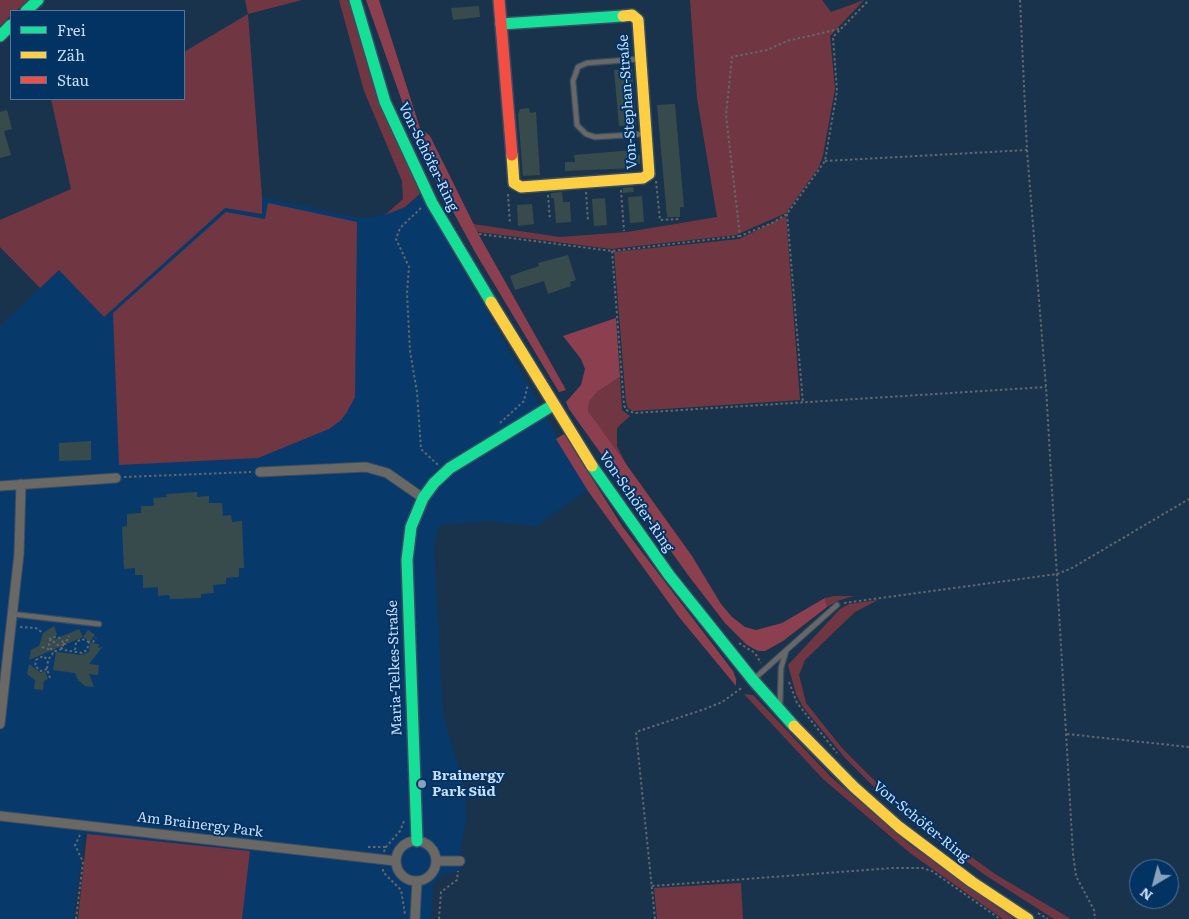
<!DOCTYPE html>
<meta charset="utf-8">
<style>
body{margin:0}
#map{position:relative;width:1189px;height:919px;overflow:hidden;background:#19334c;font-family:Literata,serif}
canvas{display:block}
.legend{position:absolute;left:10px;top:10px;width:175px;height:90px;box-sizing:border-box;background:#033362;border:1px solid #51779f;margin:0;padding:6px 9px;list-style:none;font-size:15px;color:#c6defb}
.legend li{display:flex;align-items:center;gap:10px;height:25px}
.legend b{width:25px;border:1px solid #51779f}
.north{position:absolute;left:1129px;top:859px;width:50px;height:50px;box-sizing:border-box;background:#033362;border:1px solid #51779f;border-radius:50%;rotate:217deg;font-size:14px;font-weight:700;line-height:20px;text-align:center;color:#c6defb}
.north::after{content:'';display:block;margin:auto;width:18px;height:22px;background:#89a2be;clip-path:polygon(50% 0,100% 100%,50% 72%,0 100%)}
</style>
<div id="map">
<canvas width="1189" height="919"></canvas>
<ul class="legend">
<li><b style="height:6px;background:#16e098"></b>Frei</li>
<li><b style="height:6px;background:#ffcf43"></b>Zäh</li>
<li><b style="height:6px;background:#f24e42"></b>Stau</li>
</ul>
<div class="north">N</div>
</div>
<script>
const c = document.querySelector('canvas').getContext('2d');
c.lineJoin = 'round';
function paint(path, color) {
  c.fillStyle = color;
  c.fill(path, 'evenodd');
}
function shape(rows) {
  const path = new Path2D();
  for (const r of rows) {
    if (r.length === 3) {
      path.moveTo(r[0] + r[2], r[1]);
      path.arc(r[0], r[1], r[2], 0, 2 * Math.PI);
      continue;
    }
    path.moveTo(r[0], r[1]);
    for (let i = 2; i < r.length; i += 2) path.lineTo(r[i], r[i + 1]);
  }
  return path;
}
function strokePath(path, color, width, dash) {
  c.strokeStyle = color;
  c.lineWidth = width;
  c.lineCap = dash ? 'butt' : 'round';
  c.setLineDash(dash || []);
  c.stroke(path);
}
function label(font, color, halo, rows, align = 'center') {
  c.font = font + ' Literata,serif';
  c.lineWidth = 4;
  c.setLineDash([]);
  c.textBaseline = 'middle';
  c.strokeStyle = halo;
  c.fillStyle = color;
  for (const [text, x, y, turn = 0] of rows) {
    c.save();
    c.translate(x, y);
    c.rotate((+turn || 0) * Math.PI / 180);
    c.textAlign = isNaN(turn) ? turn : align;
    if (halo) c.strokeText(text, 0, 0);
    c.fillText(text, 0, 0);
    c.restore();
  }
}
paint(shape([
 [420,194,588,490,536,526,487,521,439,525,434,547,443,714,465,788,466,819,459,859,460,871,444,874,435,881,433,888,431,919,242,919,250,851,84,834,73,919,0,919,0,326,59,270,104,317,225,208,262,214,262,197,355,217,372,218,405,207]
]), '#073a6b');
paint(shape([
 [0,0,28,0,16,11,11,11,11,15,0,26],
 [245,0,302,0,248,14,262,197,262,214,225,208,104,317,59,270,40,288,0,247,0,220,71,189,51,99,184,99,184,52,248,14],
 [339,0,347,0,349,3,371,77,420,194,405,207,385,215,403,199,402,181,364,91],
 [690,0,822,0,831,12,864,0,830,36,835,89,823,155,819,167,786,213,736,235,611,249,478,232,473,224,560,237,627,232,717,217,697,98],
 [268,203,357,222,355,397,347,412,341,420,329,429,258,458,119,465,113,313,226,212,265,219],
 [786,216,800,400,633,411,628,408,626,402,614,252,739,239],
 [620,377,622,410,630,416,617,428,617,446,629,470,588,411,589,402,597,392],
 [834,596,854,596,837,601,827,607,825,598],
 [878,600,855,612,805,660,799,675,806,703,842,748,894,800,995,874,1071,919,1054,919,985,875,936,839,872,785,845,758,803,707,796,694,788,665,840,609,849,604],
 [744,694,753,695,831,777,909,844,1014,919,1003,919,910,853,823,779],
 [87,834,250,851,242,919,78,919],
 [741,883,743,919,657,919,654,888]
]), '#703743');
paint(shape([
 [366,0,379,0,420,128,430,136,480,237,566,390,559,392,475,252,419,149],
 [616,318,620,377,597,392,589,402,588,411,692,556,721,604,732,617,745,627,756,630,782,623,825,598,827,607,783,641,765,651,758,651,747,645,725,623,688,575,569,409,566,402,581,385,585,369,581,359,563,336],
 [564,434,622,526,733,671,736,679,736,686,679,617,588,491,556,439]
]), '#8c404f');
paint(shape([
 [479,6,480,17,453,20,451,8],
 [632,68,636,125,619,126,614,70],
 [675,104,684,207,680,207,680,217,667,217,657,105],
 [529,108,530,113,536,112,540,175,523,176,518,114,520,109],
 [7,110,12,129,4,131,11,155,0,158,0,112],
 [634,150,634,155,640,155,640,164,635,164,635,168,565,171,565,162,575,162,574,155],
 [633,187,634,192,623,193,623,188],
 [562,192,563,202,570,202,571,222,556,223,554,198,551,198,551,193],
 [642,196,644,222,630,223,628,197],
 [605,198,607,225,594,226,592,199],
 [532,204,534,224,518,226,517,205],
 [568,255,576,280,570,282,571,286,548,294,544,281,515,290,510,276,539,266,538,263],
 [91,441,91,460,59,461,59,443],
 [197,492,197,497,209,496,209,503,222,503,223,516,231,515,232,522,242,521,244,568,239,568,239,577,226,578,226,584,213,585,214,593,201,594,201,598,170,599,169,595,158,596,158,587,143,588,143,575,135,575,135,568,124,569,122,527,127,526,127,514,141,513,141,506,154,506,153,498,167,497,166,494],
 [54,626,57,634,53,640,79,629,83,637,29,660,31,650,39,646,43,633],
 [88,630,95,635,90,642,83,637],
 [90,643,99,644,98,648,103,646,89,664,99,665,98,675,89,674,94,687,85,686,78,680,75,673,53,670,56,652,82,655,89,652],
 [29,664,41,673,45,671,48,679,44,681,43,690,34,689,35,680,27,674]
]), '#384b4c');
const lane = shape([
 [639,59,587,63,578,67,573,81,577,125,586,134,595,137,646,134],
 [12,614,99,624],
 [754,679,837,605],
 [780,705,781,668,786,651]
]);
const street = shape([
 [260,472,366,467,387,473,423,498],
 [0,486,116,478],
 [0,724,19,554,21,484],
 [0,816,396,861],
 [416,861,20],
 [437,861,460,861],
 [415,919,417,881]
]);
const fast = shape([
 [355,0,385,102,432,203,491,302],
 [26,11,38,0],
 [501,24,623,16],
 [0,36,11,25],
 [592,466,669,575,753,680,794,726],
 [417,841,407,560,411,527,423,498,434,483,450,468,553,405]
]);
const slow = shape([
 [512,155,514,183,521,187,643,178,649,174,638,20,632,15,623,16],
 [491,302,592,466],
 [794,726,854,787,899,827,972,882,1028,919]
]);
const jam = shape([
 [499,0,512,155]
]);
strokePath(lane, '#394e64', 7);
strokePath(street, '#394e64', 11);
strokePath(fast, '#394e64', 14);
strokePath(slow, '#394e64', 14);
strokePath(jam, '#394e64', 14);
strokePath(shape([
 [1020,0,1027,150,1046,387,1073,854,1076,876,1094,910,1095,919],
 [839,29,787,41,767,50,732,57,726,115,740,236,772,223,787,214,825,161,837,91,833,37,869,0],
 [825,161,1027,150],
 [656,181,660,220,680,219],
 [621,190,624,231],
 [586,192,588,221],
 [508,194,510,224],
 [548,195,550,220],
 [421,208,400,228,396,239,409,267,407,293,410,351,417,392,421,449,438,465],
 [787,214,803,403],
 [479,234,612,251,740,236],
 [612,251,624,405,626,410,634,413,1046,387],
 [500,423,524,401,528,384],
 [124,477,251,472],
 [844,603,1057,574,1072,568,1189,499],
 [20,627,36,628,43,633],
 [56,644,7],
 [49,638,64,650,82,653,87,650,89,642,93,642,96,638],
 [739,643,755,653,761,663],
 [63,644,65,644,69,636],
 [42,647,51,650,52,648],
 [75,650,76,642,82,639,89,642],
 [47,669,41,671,35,666,36,660,43,656,48,660],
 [50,678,47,669,48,660,55,650],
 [789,682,797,703,837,753],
 [1067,734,1189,747],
 [368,847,386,847],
 [384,852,385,848,400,831,404,821],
 [383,869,383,872,401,890,405,914],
 [652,886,893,868,922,868,932,871,1000,919],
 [1038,913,1048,919],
 [76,919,83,862,75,845,80,835],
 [439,919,441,892,457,880,458,871],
 [655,919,636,732,705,709,722,702,743,687]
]), '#62676b', 2, [2.5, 2.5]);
strokePath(lane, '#6a6864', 4.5);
strokePath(street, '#6a6864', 9);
strokePath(fast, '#16e098', 11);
strokePath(slow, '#ffcf43', 11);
strokePath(jam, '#f24e42', 11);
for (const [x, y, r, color] of [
 [422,784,5,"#89a2be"]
]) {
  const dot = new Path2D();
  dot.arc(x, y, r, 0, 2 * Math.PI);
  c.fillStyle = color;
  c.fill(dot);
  strokePath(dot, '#033362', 2);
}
label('14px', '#c6defb', '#033362', [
 ["Von-Stephan-Straße",628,102,-94],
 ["Von-Schöfer-Ring",428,157,64],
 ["Von-Schöfer-Ring",636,502,55],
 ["Maria-Telkes-Straße",395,668,-92],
 ["Von-Schöfer-Ring",921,822,39],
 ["Am Brainergy Park",200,825,7]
]);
label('bold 14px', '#c6defb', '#033362', [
 ["Brainergy",432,776],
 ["Park Süd",432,792]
], 'left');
</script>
